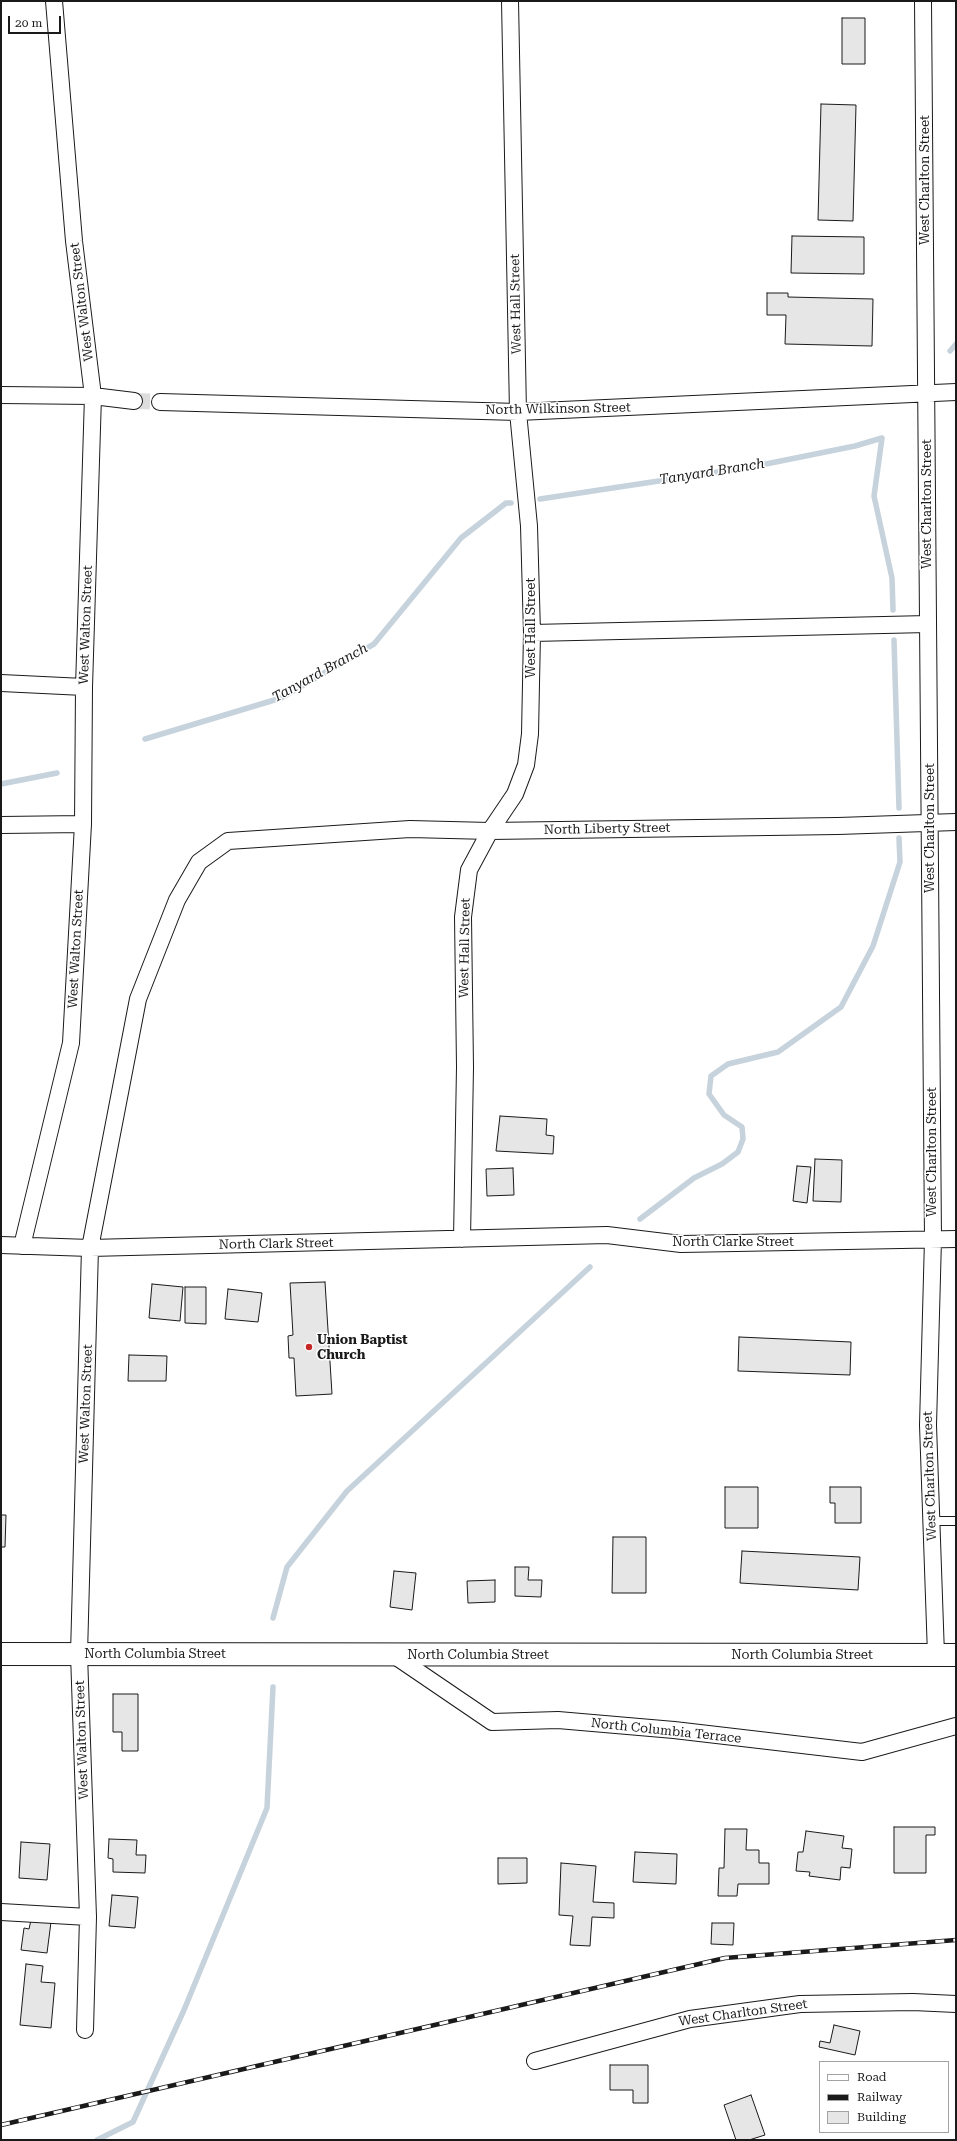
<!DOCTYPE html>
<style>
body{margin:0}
#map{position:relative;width:957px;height:2141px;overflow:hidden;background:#fff;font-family:"Roboto Serif",serif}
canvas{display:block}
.frame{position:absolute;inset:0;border:2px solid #1a1a1a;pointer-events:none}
.legend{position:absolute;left:819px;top:2061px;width:130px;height:72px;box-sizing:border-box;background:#fff;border:1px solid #a3a3a3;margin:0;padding:5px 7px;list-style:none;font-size:12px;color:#1a1a1a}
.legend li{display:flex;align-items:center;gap:8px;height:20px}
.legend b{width:20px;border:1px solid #a3a3a3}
.scale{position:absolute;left:8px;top:16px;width:53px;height:18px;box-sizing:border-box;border:2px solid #1a1a1a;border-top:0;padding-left:5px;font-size:12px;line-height:14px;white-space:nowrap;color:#1a1a1a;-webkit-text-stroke:3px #fff;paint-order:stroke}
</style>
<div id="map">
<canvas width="957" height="2141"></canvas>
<div class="frame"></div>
<ul class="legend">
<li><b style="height:5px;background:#fff"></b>Road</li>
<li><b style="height:5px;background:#1a1a1a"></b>Railway</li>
<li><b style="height:11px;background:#e6e6e6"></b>Building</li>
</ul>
<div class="scale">20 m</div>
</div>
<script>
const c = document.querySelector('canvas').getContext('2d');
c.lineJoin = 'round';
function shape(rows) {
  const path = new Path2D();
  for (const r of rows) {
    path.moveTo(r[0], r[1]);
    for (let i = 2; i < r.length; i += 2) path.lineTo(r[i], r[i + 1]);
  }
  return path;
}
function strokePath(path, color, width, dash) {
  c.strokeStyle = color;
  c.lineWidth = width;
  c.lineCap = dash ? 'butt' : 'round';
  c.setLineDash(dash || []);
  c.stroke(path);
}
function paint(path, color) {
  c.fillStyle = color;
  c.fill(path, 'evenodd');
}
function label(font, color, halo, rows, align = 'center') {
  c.font = font + ' "Roboto Serif",serif';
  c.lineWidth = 3;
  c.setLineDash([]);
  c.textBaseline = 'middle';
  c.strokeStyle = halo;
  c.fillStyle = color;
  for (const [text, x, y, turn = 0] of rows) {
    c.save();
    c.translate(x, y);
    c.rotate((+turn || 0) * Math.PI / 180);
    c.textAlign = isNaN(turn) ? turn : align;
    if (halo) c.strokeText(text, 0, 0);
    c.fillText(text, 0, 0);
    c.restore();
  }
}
strokePath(shape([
 [950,351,956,344],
 [540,499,751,467,855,446,882,438,874,496,892,578,893,610],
 [894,640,899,808],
 [145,739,281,698,374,644,461,538,506,503,511,503],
 [1,784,57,773],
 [640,1219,694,1178,722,1164,738,1152,743,1139,742,1127,724,1115,709,1094,711,1076,728,1064,778,1052,841,1007,873,946,900,862,899,838],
 [273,1618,287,1567,347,1491,590,1267],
 [97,2140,133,2122,184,2010,267,1808,273,1687]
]), '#c6d2dc', 5.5);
const building = shape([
 [842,18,865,18,865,64,842,64,842,18],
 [821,104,856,105,853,221,818,220,821,104],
 [792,236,864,237,864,274,791,273,792,236],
 [767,293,788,293,788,297,873,299,872,346,785,344,786,315,767,315,767,293],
 [500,1116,547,1119,546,1135,554,1136,553,1154,496,1151,500,1116],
 [815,1159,842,1160,841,1202,813,1201,815,1159],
 [797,1166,811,1167,807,1203,793,1201,797,1166],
 [513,1168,514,1195,487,1196,486,1169,513,1168],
 [325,1282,332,1394,296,1396,294,1358,289,1358,288,1336,293,1335,290,1283,325,1282],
 [152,1284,183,1287,180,1321,149,1318,152,1284],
 [185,1287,206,1287,206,1324,185,1323,185,1287],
 [228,1289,262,1293,258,1322,225,1319,228,1289],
 [739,1337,851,1342,850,1375,738,1371,739,1337],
 [129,1355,167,1356,166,1381,128,1381,129,1355],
 [725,1487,758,1487,758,1528,725,1528,725,1487],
 [830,1487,861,1487,861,1523,835,1523,835,1503,830,1503,830,1487],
 [1,1515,6,1515,5,1547,1,1547,1,1515],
 [613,1537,646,1537,646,1593,612,1593,613,1537],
 [742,1551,860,1557,858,1590,740,1583,742,1551],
 [515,1567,529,1567,528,1580,542,1580,541,1597,515,1596,515,1567],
 [394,1571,416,1573,412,1610,390,1607,394,1571],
 [495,1580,495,1602,468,1603,467,1581,495,1580],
 [113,1694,138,1694,138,1751,122,1751,122,1732,113,1732,113,1694],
 [894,1827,935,1827,935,1835,926,1835,926,1873,894,1873,894,1827],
 [725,1829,747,1829,746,1850,759,1850,759,1863,769,1863,769,1884,738,1884,737,1896,718,1896,719,1868,724,1868,725,1829],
 [806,1831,844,1836,842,1848,852,1849,850,1868,841,1867,840,1880,809,1876,810,1872,796,1871,798,1852,803,1852,806,1831],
 [109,1839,137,1840,136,1855,146,1855,145,1873,113,1872,113,1859,108,1858,109,1839],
 [21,1842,50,1844,47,1880,19,1878,21,1842],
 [635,1852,677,1854,676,1884,633,1882,635,1852],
 [498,1858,527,1858,527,1883,498,1884,498,1858],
 [561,1863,596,1866,593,1902,614,1903,614,1918,592,1917,590,1946,570,1945,573,1916,559,1915,561,1863],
 [112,1895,138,1897,135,1928,109,1926,112,1895],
 [31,1920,51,1922,47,1953,21,1950,24,1928,29,1929,31,1920],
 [712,1923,734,1923,733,1945,711,1944,712,1923],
 [26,1964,43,1966,41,1982,55,1983,51,2028,20,2025,26,1964],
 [834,2025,860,2031,855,2055,819,2047,820,2041,830,2043,834,2025],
 [610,2065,648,2065,648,2103,633,2103,633,2090,610,2090,610,2065],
 [751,2095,765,2135,749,2140,736,2140,724,2105,751,2095]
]);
paint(building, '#e6e6e6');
strokePath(building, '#1a1a1a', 1);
strokePath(shape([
 [134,401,160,402]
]), '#ddd', 16, [16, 8]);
const lane = shape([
 [931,1521,956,1521]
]);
const street = shape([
 [923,1,933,1239,928,1425,936,1655],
 [1,395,93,396,134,401],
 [160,402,518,412,956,392],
 [532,633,928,624],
 [1,683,84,687],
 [1,825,83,824],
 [462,1239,465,1067,463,917,469,870,490,831,515,794,526,765,530,734,532,633,529,526,518,412,510,1],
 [1,1245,90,1248,607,1235,681,1244,956,1239],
 [22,1246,71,1043,83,824,84,687,93,396,74,241,54,1],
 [392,1654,492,1722,558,1720,674,1730,862,1752,956,1726],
 [1,1912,88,1917],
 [85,2030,88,1917,79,1654,90,1248,138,999,177,900,199,862,228,841,410,829,490,831,838,826,956,822],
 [535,2061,690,2019,800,2004,913,2002,956,2004]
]);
const primary = shape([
 [1,1654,956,1655]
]);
strokePath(lane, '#1a1a1a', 10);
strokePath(street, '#1a1a1a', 18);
strokePath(primary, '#1a1a1a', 24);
strokePath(lane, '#fff', 8);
strokePath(street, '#fff', 16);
strokePath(primary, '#fff', 22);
const rail = shape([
 [1,2125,725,1958,956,1940]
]);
strokePath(rail, '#1a1a1a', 4.5);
strokePath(rail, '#fff', 3, [9]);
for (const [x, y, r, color] of [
 [309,1347,4,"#c62828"]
]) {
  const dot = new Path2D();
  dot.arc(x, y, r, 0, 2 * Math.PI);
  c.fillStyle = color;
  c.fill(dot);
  strokePath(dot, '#fff', 1.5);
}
label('13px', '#1a1a1a', '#fff', [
 ["West Charlton Street",925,180,-90],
 ["West Walton Street",82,302,-97],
 ["West Hall Street",516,304,-91],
 ["North Wilkinson Street",558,409,-1],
 ["West Charlton Street",927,504,-90],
 ["West Walton Street",86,625,-88],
 ["West Hall Street",531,628,-90],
 ["West Charlton Street",930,828,-90],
 ["North Liberty Street",607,829,-1],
 ["West Hall Street",465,948,-89],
 ["West Walton Street",76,949,-87],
 ["West Charlton Street",932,1152,-90],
 ["North Clarke Street",733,1242],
 ["North Clark Street",276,1244,-1],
 ["West Walton Street",86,1404,-88],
 ["West Charlton Street",930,1476,-92],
 ["North Columbia Street",155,1654],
 ["North Columbia Street",478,1655],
 ["North Columbia Street",802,1655],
 ["North Columbia Terrace",666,1731,6],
 ["West Walton Street",82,1740,-92],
 ["West Charlton Street",743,2013,-8]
]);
label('bold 13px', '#1a1a1a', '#fff', [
 ["Union Baptist",317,1340],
 ["Church",317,1355]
], 'left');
label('italic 14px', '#1a1a1a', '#fff', [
 ["Tanyard Branch",712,472,-9],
 ["Tanyard Branch",320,673,-29]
]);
</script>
